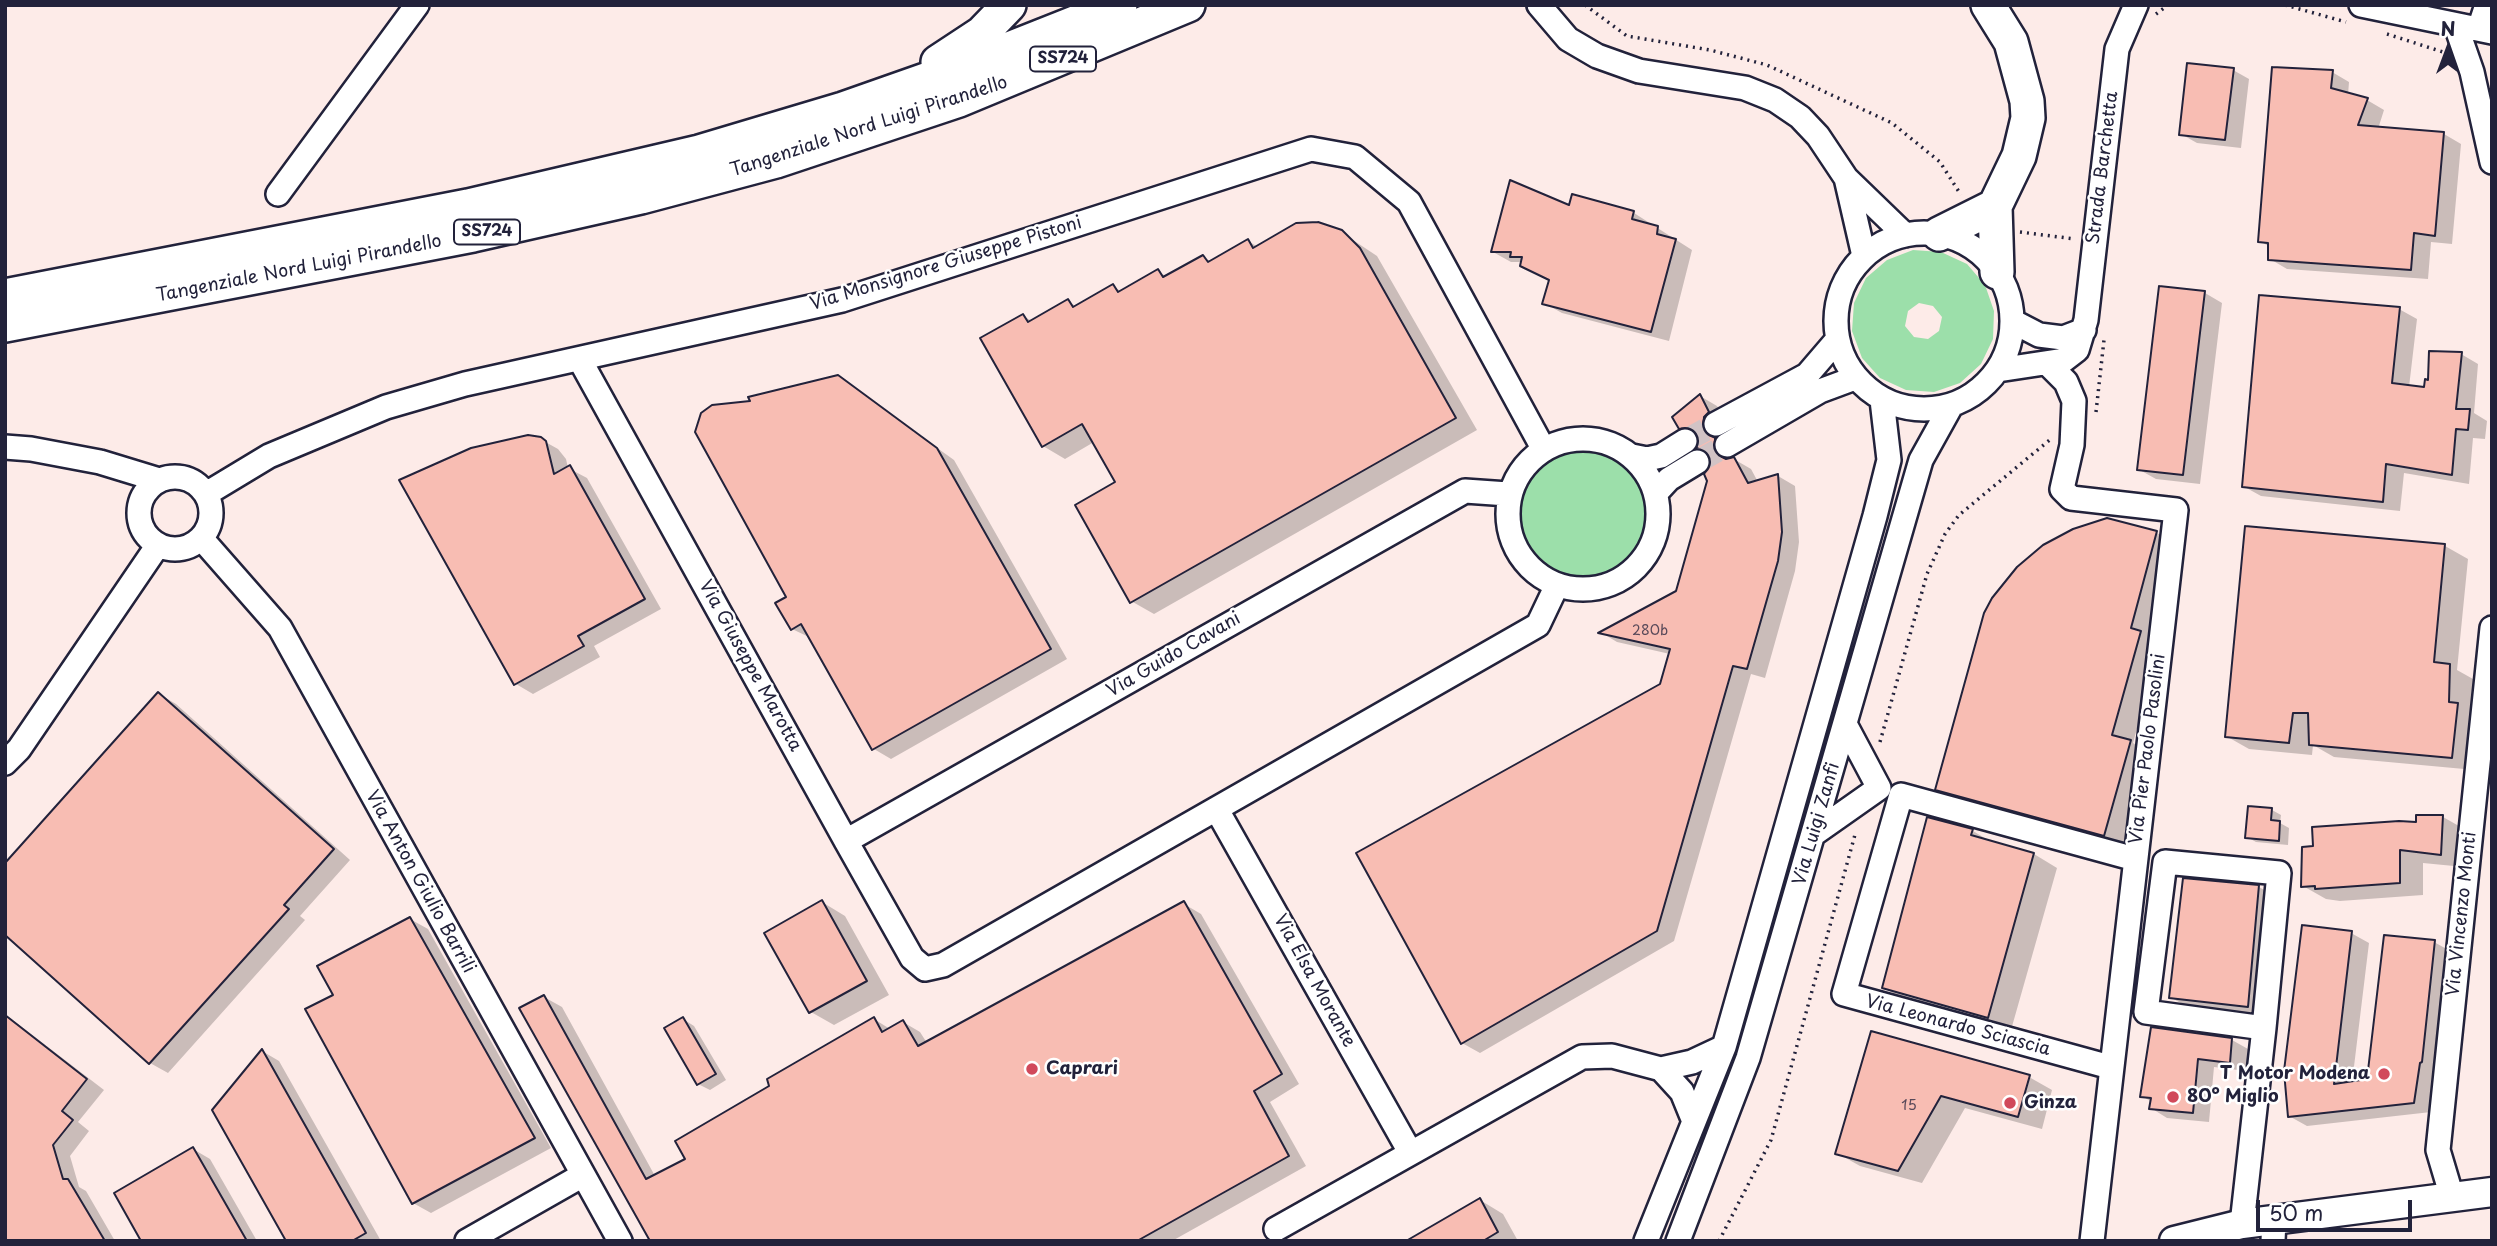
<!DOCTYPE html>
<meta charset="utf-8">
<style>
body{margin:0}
#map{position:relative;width:2497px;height:1246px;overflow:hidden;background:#fdebe8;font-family:"Playpen Sans",sans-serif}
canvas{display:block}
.frame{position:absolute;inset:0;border:7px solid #22223b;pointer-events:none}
.north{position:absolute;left:2413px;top:14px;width:70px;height:70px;-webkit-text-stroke:5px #fff;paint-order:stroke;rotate:0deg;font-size:19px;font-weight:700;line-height:28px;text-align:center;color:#22223b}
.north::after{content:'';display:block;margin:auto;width:24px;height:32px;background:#22223b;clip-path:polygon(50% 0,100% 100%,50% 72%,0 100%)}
.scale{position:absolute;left:2256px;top:1200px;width:156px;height:32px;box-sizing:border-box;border:4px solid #22223b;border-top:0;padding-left:9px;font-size:21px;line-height:24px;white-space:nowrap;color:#22223b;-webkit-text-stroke:5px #fff;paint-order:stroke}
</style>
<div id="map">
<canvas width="2497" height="1246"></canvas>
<div class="frame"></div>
<div class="north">N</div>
<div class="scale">50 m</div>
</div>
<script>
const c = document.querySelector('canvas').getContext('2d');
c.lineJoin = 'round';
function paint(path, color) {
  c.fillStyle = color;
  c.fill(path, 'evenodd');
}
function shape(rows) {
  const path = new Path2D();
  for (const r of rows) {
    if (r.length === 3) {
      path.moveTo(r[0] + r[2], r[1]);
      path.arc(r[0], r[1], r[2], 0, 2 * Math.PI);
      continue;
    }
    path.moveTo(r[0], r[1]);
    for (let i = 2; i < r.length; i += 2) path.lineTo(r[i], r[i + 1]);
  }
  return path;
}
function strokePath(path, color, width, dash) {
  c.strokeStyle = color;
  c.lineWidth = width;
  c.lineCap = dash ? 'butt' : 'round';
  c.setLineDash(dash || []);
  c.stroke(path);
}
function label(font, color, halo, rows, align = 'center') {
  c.font = font + ' "Playpen Sans",sans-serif';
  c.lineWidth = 5;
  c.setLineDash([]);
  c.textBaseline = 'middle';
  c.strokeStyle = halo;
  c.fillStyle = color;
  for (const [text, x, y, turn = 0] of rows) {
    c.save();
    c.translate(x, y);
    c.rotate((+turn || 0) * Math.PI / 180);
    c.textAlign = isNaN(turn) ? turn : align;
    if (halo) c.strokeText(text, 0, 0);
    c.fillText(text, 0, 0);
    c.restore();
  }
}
paint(shape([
 [1913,250,1941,252,1967,264,1985,285,1994,311,1993,339,1981,364,1960,383,1934,392,1906,390,1880,378,1862,358,1852,331,1854,303,1866,278,1887,260],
 [1919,303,1933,306,1942,317,1939,331,1928,339,1914,337,1905,326,1908,311],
 [1583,514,65]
]), '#9cdfaa');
paint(shape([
 [2233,70,2249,79,2241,148,2197,143,2181,134],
 [2332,72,2349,82,2348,95,2367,100,2384,110,2378,129,2444,134,2461,144,2452,244,2431,242,2428,279,2287,269,2270,259,2270,247,2260,241],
 [1571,207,1634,213,1692,250,1669,341,1562,313,1544,303,1551,281,1522,265,1521,262,1511,262,1493,252],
 [1341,232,1377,256,1477,430,1154,614,1131,601,1118,483,1094,442,1065,459,1043,446,1023,316,1032,321,1068,301,1077,307,1113,286,1122,292,1158,271,1167,277,1203,257,1212,262,1248,241,1258,247],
 [2161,288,2205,293,2222,303,2200,484,2156,479,2138,469],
 [2399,309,2417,319,2409,387,2425,389,2461,354,2478,364,2474,413,2487,421,2485,439,2473,438,2469,484,2404,473,2400,511,2261,496,2243,486],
 [838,377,954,460,1067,659,891,759,874,749,811,638,792,629,788,598,698,438,700,420],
 [1700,396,1717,406,1726,422,1721,427,1720,442,1732,450,1732,458,1751,469,1758,482,1778,476,1795,486,1799,542,1795,571,1765,678,1751,674,1674,941,1480,1053,1462,1043,1661,686,1670,654,1617,642,1602,633,1677,592,1713,463,1698,438,1680,427],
 [540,439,558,449,566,459,568,468,587,478,661,609,594,646,600,657,533,694,516,684],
 [2107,520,2157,533,2176,544,2160,644,2133,743,2150,753,2123,846,1957,800,1937,789],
 [2445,546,2468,559,2457,670,2473,679,2472,713,2481,718,2475,770,2334,757,2313,745,2312,755,2249,749,2226,736],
 [159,694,176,704,350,860,300,916,305,920,168,1073,150,1063,5,932],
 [2272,810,2281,815,2280,823,2289,828,2288,845,2256,842,2247,837],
 [2443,817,2466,830,2464,867,2423,863,2423,895,2340,901,2326,899,2303,886,2418,824],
 [1929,819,1973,831,1993,843,2034,854,2057,868,2011,1030,1907,1001,1884,988],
 [2259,887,2276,897,2265,1015,2188,1007,2170,997],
 [822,902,845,916,889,995,834,1025,811,1012],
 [1184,904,1201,914,1299,1084,1270,1102,1306,1166,1172,1241,652,1241,544,997,562,1007,655,1176,687,1160,771,1086,874,1019,890,1029,903,1022,920,1032,927,1043],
 [410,919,428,929,551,1148,431,1213,413,1203,335,996],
 [2351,933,2369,943,2352,1083,2369,1081,2434,942,2452,952,2431,1112,2307,1126,2289,1116],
 [5,1014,104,1090,78,1122,89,1131,70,1156,79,1187,86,1191,115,1241,5,1241],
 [683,1019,694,1026,726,1080,710,1090,698,1084],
 [2153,1029,2232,1040,2248,1049,2246,1071,2214,1067,2209,1122,2167,1118,2151,1108,2152,1102,2142,1096],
 [1873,1034,2029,1077,2052,1090,2042,1129,1965,1108,1922,1183,1860,1166,1837,1153],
 [262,1051,279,1061,381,1241,288,1241],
 [193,1149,210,1159,257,1241,143,1241],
 [1480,1200,1503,1214,1518,1241,1409,1241]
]), '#0003');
const building = shape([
 [2187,63,2234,68,2225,140,2179,135,2187,63],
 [2272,67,2333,70,2331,88,2368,98,2358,125,2444,132,2435,236,2414,233,2411,270,2268,260,2268,243,2258,242,2272,67],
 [1510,180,1569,205,1572,194,1634,211,1632,219,1658,226,1657,234,1676,239,1651,332,1542,304,1549,280,1520,266,1522,257,1510,257,1511,252,1491,252,1510,180],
 [1318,222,1342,230,1360,248,1456,418,1130,603,1075,505,1115,482,1082,424,1042,447,980,338,1023,314,1028,322,1068,299,1073,307,1113,284,1118,292,1158,269,1163,277,1203,255,1208,262,1248,239,1253,248,1296,223,1318,222],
 [2159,286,2205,291,2183,475,2137,470,2159,286],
 [2259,295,2400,307,2392,383,2424,387,2425,379,2428,380,2429,351,2462,352,2456,409,2470,409,2468,430,2456,429,2452,475,2386,464,2383,502,2242,487,2259,295],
 [838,375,937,448,1051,649,872,750,801,624,791,630,775,603,786,597,695,432,701,413,712,405,750,401,748,397,838,375],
 [1700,394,1709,412,1704,417,1703,430,1715,438,1715,453,1726,459,1734,457,1748,483,1778,474,1782,532,1778,561,1747,669,1733,666,1657,931,1461,1044,1356,853,1660,684,1670,649,1598,633,1676,591,1707,481,1704,474,1711,462,1709,454,1697,448,1696,433,1691,428,1679,429,1672,417,1700,394],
 [528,435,541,437,546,441,554,474,570,465,645,599,578,636,584,646,514,685,399,480,471,448,528,435],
 [2107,518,2157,531,2131,628,2141,631,2112,735,2131,740,2104,836,1935,790,1984,613,1992,598,2017,567,2043,545,2073,529,2107,518],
 [2245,526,2445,544,2434,662,2450,664,2449,702,2458,703,2452,758,2309,745,2308,713,2293,713,2289,743,2225,737,2245,526],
 [158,692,334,849,284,905,289,909,149,1064,5,935,5,863,158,692],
 [2248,806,2272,808,2271,820,2280,821,2279,841,2245,838,2248,806],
 [2416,815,2443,815,2441,855,2400,850,2400,883,2315,889,2315,886,2301,887,2302,847,2313,846,2312,827,2399,821,2416,822,2416,815],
 [1927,817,1973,829,1971,835,2034,853,1988,1018,1882,988,1927,817],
 [2183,878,2259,885,2248,1007,2169,998,2183,878],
 [822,900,867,981,809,1013,764,933,822,900],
 [1184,901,1282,1074,1254,1091,1289,1156,1137,1241,650,1241,519,1008,544,995,646,1179,685,1159,675,1141,769,1086,767,1079,874,1017,882,1032,903,1020,918,1046,1184,901],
 [410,917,535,1138,412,1204,305,1009,333,995,317,966,410,917],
 [2302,925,2352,931,2334,1084,2367,1079,2384,935,2435,940,2422,1062,2420,1063,2414,1103,2288,1117,2284,1071,2302,925],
 [5,1015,87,1079,62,1111,73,1120,53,1145,63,1179,68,1179,105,1241,5,1241,5,1015],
 [683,1017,716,1074,697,1085,664,1028,683,1017],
 [2151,1027,2232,1038,2230,1063,2198,1059,2193,1113,2149,1109,2151,1098,2140,1097,2151,1027],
 [1871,1031,2030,1075,2018,1117,1941,1096,1898,1171,1835,1154,1871,1031],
 [262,1049,366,1233,352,1241,286,1241,212,1110,262,1049],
 [193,1147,247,1241,141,1241,114,1193,193,1147],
 [1480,1198,1498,1232,1483,1241,1406,1241,1480,1198]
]);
paint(building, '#f8bdb3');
strokePath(building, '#22223b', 2);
strokePath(shape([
 [1685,441,1716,424],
 [1697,462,1727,445]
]), '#d1c3c5', 23, [23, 11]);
const minor = shape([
 [1539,5,1568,39,1597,56,1639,71,1745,88,1775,100,1800,117,1818,136,1846,178,1905,235],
 [2361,5,2492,32],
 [2456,26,2472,72,2492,162],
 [2479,29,2487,5],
 [1846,178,1864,256],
 [278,194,417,5],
 [1924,321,88],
 [2012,321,2039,335,2063,338,2084,330],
 [580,360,846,841,912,958,925,969,943,965,1538,625,1557,585],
 [2047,363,2066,382,2074,401,2072,445,2062,489,2071,498,2176,510,2092,1241],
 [1998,370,2064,360,2077,350,2086,320,2117,49,2136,5],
 [1716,424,1807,375,1837,340],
 [1583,514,75],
 [1727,445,1820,391,1855,378],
 [5,447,31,449,100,462,159,480],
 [1632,456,1647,459,1661,456,1685,441],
 [175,513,36],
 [1656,493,1669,479,1697,462],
 [206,494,269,456,386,407,465,384,842,300,1311,149,1355,157,1409,202,1544,450],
 [201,538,280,628,620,1241],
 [5,763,19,749,158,545],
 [1217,810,1410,1152],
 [1815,833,1879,788,1846,726],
 [846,841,1465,491,1508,494],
 [2110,1067,1844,994,1901,795,2135,859],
 [1661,1069,1682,1092,1693,1119],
 [2452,1197,2438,1150,2492,628],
 [2242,1224,2264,1028,2279,873,2165,862,2146,1012,2264,1028],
 [1276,1229,1582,1057,1612,1056,1661,1069,1692,1062,1724,1047],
 [467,1241,583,1175],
 [1646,1241,1724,1047,1875,516,1889,460,1882,400],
 [1678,1241,1748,1058,1921,460,1951,406],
 [2273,1241,2274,1220]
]);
const major = shape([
 [2174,1241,2242,1224,2492,1192]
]);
const highway = shape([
 [1988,5,2011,42,2027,101,2028,118,2019,156,1995,206,1997,272],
 [938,62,982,33,1009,5],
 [1939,234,1995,206],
 [5,296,468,206,699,152,843,109,971,64,1120,5],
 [5,325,473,235,641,197,776,161,959,100,1188,5]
]);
strokePath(minor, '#22223b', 28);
strokePath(major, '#22223b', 33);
strokePath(highway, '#22223b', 38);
strokePath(shape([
 [1585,5,1627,36,1710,50,1767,65,1892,123,1940,162,1961,195],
 [2285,5,2346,22],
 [2156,14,2168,5],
 [2387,34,2443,52],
 [2020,232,2075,239],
 [2096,412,2104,340],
 [1880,742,1927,574,1945,534,1959,515,2052,438],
 [1719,1241,1771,1140,1856,831]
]), '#22223b', 3.5, [2, 5]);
strokePath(minor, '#fff', 23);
strokePath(major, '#fff', 28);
strokePath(highway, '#fff', 33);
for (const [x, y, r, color] of [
 [1032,1069,7,"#d1495b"],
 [2384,1074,7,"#d1495b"],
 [2173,1097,7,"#d1495b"],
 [2010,1103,7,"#d1495b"]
]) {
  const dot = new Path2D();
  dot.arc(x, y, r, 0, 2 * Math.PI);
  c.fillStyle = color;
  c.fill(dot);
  strokePath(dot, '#fff', 2.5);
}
label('14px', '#584959', null, [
 ["280b",1650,631],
 ["15",1909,1106]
]);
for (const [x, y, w] of [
 [1063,59,66],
 [487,232,66]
]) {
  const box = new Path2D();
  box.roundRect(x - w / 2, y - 12.5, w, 25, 5);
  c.fillStyle = '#fff';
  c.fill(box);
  strokePath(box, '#22223b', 2);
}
label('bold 16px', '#22223b', null, [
 ["SS724",1063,59],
 ["SS724",487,232]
]);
label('18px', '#22223b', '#fff', [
 ["Tangenziale Nord Luigi Pirandello",869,127,-18],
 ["Strada Barchetta",2103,168,-83],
 ["Via Monsignore Giuseppe Pistoni",946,264,-17],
 ["Tangenziale Nord Luigi Pirandello",299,269,-11],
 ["Via Guido Cavani",1174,655,-30],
 ["Via Giuseppe Marotta",750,666,61],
 ["Via Pier Paolo Pasolini",2148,749,-83],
 ["Via Luigi Zanfi",1817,824,-74],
 ["Via Anton Giulio Barrili",420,882,61],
 ["Via Vincenzo Monti",2462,914,-84],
 ["Via Elsa Morante",1314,981,61],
 ["Via Leonardo Sciascia",1958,1026,15]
]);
label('bold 18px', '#22223b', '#fff', [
 ["Caprari",1046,1069],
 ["T Motor Modena",2370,1074,"right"],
 ["80° Miglio",2187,1097],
 ["Ginza",2024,1103]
], 'left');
</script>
